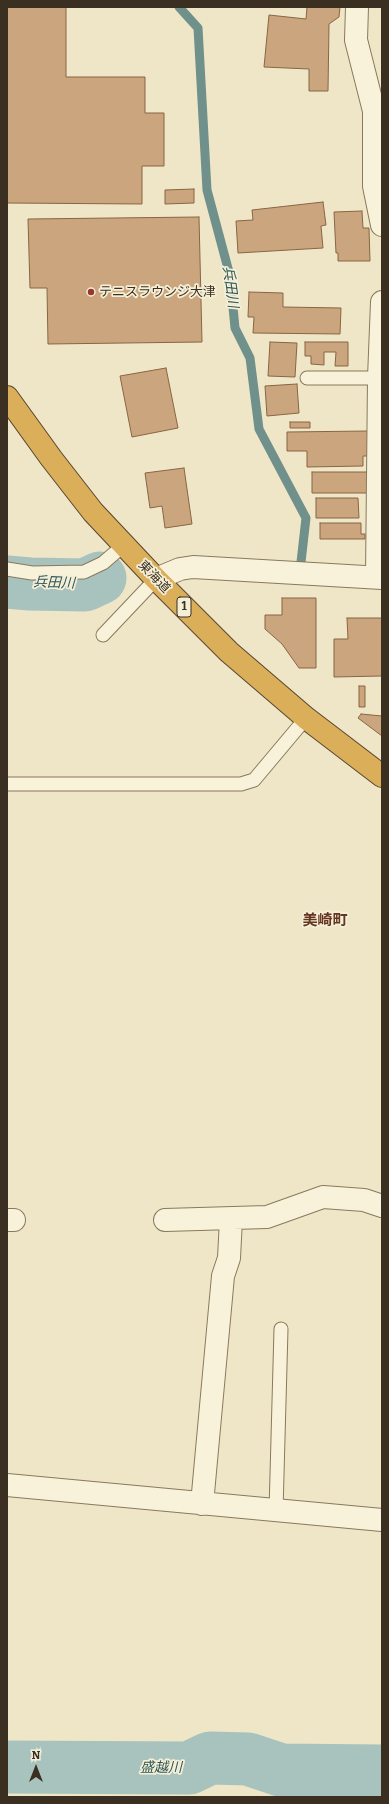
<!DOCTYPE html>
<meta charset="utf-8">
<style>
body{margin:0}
#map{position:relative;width:389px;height:1804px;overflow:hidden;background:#eee6c7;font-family:Bitter,serif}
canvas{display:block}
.frame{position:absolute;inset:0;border:8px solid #3a2f20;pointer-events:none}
.north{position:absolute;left:16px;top:1748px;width:40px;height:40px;-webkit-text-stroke:3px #f5efd7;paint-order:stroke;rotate:0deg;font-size:11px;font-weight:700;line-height:16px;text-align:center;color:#3a2f20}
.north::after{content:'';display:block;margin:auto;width:14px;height:18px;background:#3a2f20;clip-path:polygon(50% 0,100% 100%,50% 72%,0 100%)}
</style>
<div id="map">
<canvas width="389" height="1804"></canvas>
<div class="frame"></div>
<div class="north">N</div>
</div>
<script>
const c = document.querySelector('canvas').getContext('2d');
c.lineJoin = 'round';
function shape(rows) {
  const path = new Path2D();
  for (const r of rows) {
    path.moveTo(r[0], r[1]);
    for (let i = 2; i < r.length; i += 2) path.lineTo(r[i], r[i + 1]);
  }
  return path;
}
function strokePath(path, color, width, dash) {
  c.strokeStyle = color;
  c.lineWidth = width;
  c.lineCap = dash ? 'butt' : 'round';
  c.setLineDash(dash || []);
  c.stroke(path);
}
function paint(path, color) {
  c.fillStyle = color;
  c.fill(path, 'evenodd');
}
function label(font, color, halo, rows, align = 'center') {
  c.font = font + ' Bitter,"Noto Sans JP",serif';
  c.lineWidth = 3.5;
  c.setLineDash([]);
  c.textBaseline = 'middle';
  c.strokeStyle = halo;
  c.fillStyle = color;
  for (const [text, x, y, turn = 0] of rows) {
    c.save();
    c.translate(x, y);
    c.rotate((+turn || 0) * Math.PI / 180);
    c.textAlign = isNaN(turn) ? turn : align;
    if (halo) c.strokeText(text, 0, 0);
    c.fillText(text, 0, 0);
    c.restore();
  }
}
strokePath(shape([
 [179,7,198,28,207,190,230,276,235,328,250,358,259,429,306,518,301,562]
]), '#6f908b', 9);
strokePath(shape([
 [7,582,30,584,85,585,100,578],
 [7,1767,189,1768,210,1758,248,1759,281,1770,382,1771]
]), '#a8c2bd', 53);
const building = shape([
 [7,7,66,7,66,77,145,77,145,113,164,113,164,166,142,166,142,204,7,203,7,7],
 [307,7,340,7,339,17,329,24,328,91,309,91,309,69,264,67,269,15,306,19,307,7],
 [194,189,194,203,165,204,165,190,194,189],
 [323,202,326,225,321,226,323,248,238,253,236,221,253,220,252,210,323,202],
 [362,211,363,228,369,228,370,261,338,261,338,253,336,253,334,212,362,211],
 [199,217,202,342,48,344,47,288,30,288,28,219,199,217],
 [249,292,283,293,283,307,341,308,340,334,253,333,254,317,248,317,249,292],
 [270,342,297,343,295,377,268,376,270,342],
 [305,342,348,342,348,366,335,366,336,352,324,352,324,365,311,364,311,356,305,356,305,342],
 [166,368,178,428,132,437,120,376,166,368],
 [297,384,299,413,267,416,265,386,297,384],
 [290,422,310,422,310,428,290,428,290,422],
 [368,431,368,456,363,456,363,466,307,467,307,451,287,451,287,432,368,431],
 [184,468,192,524,165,528,162,506,150,508,145,473,184,468],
 [312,472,372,472,372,493,312,493,312,472],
 [316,498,358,498,359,518,316,518,316,498],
 [320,523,361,523,361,534,365,534,365,539,320,539,320,523],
 [282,598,316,598,316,668,299,668,282,644,265,629,265,615,282,615,282,598],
 [347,618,382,618,382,676,334,677,334,639,348,639,347,618],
 [359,686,365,686,365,707,359,707,359,686],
 [361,714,382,716,382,736,358,718,361,714]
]);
paint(building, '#cba57e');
strokePath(building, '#886543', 1);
const lane = shape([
 [307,378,379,378],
 [7,569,32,573,84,572,103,563,124,545],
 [103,635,156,579],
 [7,784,241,784,254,780,306,718],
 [276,1511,281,1329]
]);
const street = shape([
 [357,7,356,40,374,111,374,186,382,225],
 [377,577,379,378,382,302],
 [156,579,180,569,193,567,382,578],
 [7,1220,14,1220],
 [165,1220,267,1217,323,1197,364,1200,382,1206],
 [7,1485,382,1520],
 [202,1504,223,1276,229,1258,231,1219]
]);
const highway = shape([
 [7,397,51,458,93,512,156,579,229,652,306,718,382,776]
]);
strokePath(lane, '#89795d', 15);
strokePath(street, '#89795d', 24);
strokePath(highway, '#584630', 24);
strokePath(lane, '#f8f2da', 13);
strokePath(street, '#f8f2da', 22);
strokePath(highway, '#dbae5a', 22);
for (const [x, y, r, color] of [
 [91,292,4,"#98372d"]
]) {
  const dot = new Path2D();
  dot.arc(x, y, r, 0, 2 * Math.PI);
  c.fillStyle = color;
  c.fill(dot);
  strokePath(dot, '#f5efd7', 1.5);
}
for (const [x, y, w] of [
 [184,607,14]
]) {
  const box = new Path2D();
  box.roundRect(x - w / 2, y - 10, w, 20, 3);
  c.fillStyle = '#f5efd7';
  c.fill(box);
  strokePath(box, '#3a2f20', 1);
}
label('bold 12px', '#3a2f20', null, [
 ["1",184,607]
]);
label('13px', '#3a2f20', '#f5efd7', [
 ["テニスラウンジ大津",99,292]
], 'left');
label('13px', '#3a2f20', '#f5efd7', [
 ["東海道",154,577,46]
]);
label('italic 14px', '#305859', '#f5efd7', [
 ["兵田川",230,287,82],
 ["兵田川",54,583,2],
 ["盛越川",161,1768]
]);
label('bold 15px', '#663520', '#f5efd7', [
 ["美崎町",325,921]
]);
</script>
